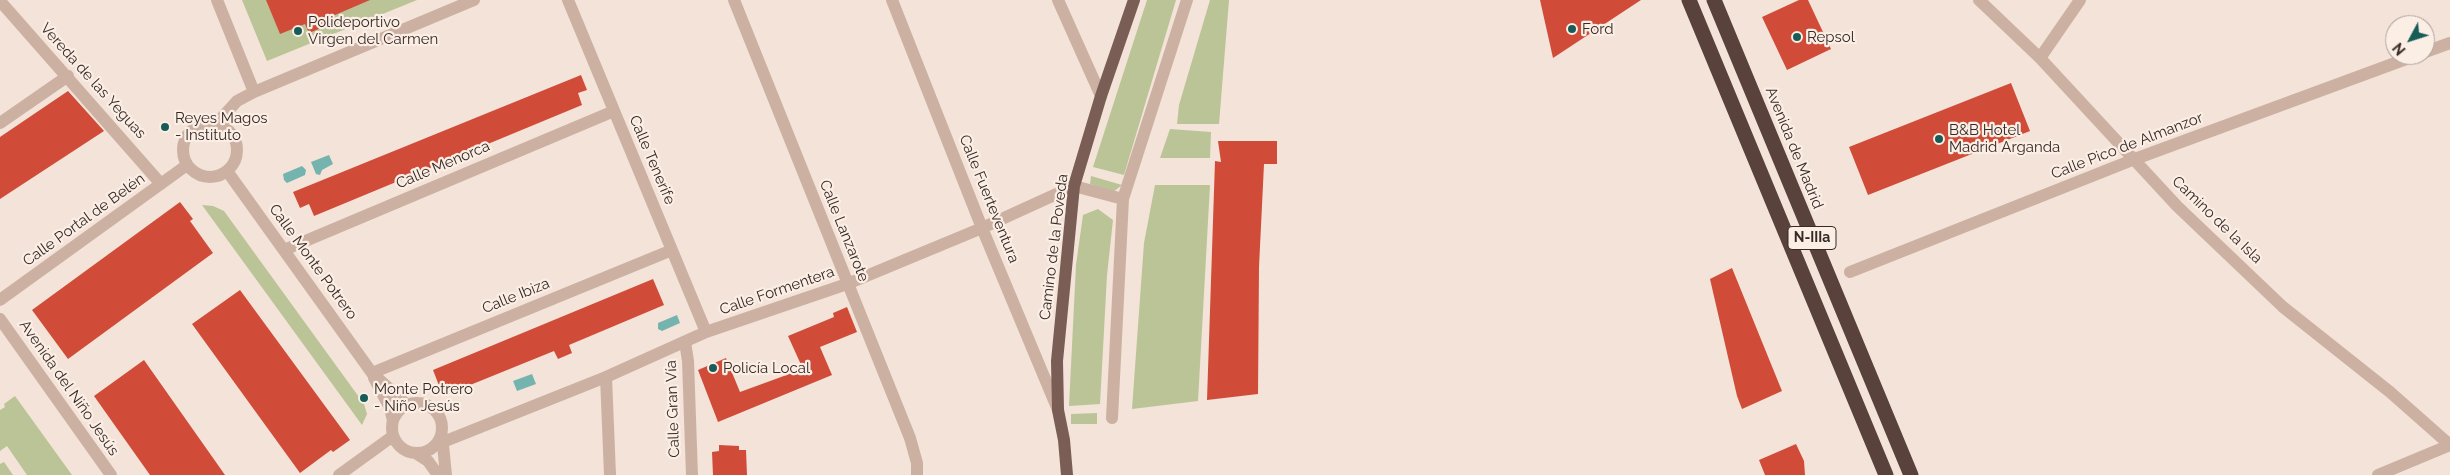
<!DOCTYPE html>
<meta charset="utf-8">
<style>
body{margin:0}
#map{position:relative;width:2450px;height:475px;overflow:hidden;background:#f3e3d8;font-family:Raleway,sans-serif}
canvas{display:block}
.north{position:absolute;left:2385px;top:15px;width:50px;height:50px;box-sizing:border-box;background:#fbeee5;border:1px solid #ad9f99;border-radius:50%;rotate:230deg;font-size:14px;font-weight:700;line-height:20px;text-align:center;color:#372926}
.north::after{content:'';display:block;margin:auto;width:18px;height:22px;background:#185c58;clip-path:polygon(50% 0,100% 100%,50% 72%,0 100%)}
</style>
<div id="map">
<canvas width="2450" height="475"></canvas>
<div class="north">N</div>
</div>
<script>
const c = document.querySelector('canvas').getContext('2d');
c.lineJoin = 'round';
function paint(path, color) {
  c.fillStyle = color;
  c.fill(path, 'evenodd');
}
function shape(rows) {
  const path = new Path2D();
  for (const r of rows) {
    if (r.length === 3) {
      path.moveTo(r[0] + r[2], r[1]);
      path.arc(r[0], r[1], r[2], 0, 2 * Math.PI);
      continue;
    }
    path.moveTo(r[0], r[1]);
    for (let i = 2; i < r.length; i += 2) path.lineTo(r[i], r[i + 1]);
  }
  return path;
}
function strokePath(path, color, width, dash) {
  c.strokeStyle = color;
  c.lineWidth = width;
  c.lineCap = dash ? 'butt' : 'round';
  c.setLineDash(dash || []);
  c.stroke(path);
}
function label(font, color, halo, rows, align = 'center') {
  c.font = font + ' Raleway,sans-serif';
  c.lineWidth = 4.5;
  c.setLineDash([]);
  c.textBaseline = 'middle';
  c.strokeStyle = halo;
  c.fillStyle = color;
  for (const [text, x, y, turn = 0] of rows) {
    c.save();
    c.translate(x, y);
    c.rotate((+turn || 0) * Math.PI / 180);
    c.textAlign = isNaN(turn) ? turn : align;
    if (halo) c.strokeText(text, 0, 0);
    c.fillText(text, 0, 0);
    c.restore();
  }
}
paint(shape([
 [242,0,417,0,267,61],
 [1147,0,1176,0,1124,175,1093,167],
 [1210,0,1229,0,1219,124,1177,124,1179,105],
 [1170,129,1211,132,1210,158,1160,158],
 [1091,176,1122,185,1113,192,1090,184],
 [1155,185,1210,185,1198,401,1132,409,1144,243],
 [202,205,213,206,224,211,364,404,367,414,362,425],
 [1098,209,1113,220,1107,275,1100,404,1069,406,1076,265,1083,215],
 [15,396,72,475,27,475,7,446,0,451,0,410,5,407,4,404],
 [1097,413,1097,424,1071,424,1071,414],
 [4,462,13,475,0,475,0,464]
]), '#bac497');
paint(shape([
 [329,155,333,164,322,170,320,175,316,174,311,162],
 [302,166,306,170,305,175,287,183,284,180,283,174],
 [677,315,680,323,662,331,658,329,658,323],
 [532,374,536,384,517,391,513,381]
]), '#75b3ae');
paint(shape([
 [266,0,370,0,328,18,331,24,309,33,305,24,280,34],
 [1540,0,1641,0,1553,58],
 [1799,0,1808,0,1831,49,1787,70,1762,17],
 [581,75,587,90,578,93,582,105,314,216,309,204,300,208,293,192],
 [2011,83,2030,131,1868,195,1849,147],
 [68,91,104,131,0,199,0,137],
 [1218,141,1277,141,1277,164,1264,164,1259,267,1258,394,1207,400,1215,161,1221,162],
 [180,202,193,219,190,221,213,253,68,359,32,310],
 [1732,268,1782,391,1742,409,1737,396,1710,279],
 [653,279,664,305,569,345,572,353,558,359,554,351,443,396,433,370],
 [240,290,350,440,333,452,331,450,300,473,192,324],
 [847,307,857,332,820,347,832,375,718,422,698,370,726,358,740,392,803,369,788,336,834,317,833,313],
 [144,360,225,475,150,475,94,396],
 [1796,444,1804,461,1805,475,1765,475,1759,460],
 [719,445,739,446,739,450,746,450,747,475,713,475,712,452,719,451]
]), '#d14b39');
strokePath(shape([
 [217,0,254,92],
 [568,0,706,332],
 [734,0,910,438,917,463,917,475],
 [892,0,982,228,1058,410],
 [1058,0,1101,96],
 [1979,0,2040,58,2177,206,2283,307,2390,392,2450,445],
 [0,1,161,184],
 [2425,52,2450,43],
 [2040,58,2080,0],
 [210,150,27],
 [0,123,68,76],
 [217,123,237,101,254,92,474,0],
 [227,171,372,373,407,405],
 [284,250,614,111],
 [1850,272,2135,159,2417,55],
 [0,300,187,165],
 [0,319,111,475],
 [685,342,688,361,692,475],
 [372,373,672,250],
 [606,377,610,475],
 [374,378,390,408,393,421],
 [417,428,25],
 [1112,418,1123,199,1187,0],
 [442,435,446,475],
 [443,442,606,377,706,332,847,284,982,228,1074,186,1123,199],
 [417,454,428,461,438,475],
 [339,475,393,436],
 [2378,475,2450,445]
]), '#ccb1a3', 12);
strokePath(shape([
 [1067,475,1064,440,1058,410,1057,361,1074,186,1101,96,1134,0]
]), '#7a5d55', 12);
strokePath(shape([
 [1689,0,1886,475],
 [1714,0,1911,475]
]), '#59413c', 15);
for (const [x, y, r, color] of [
 [1572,29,5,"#185c58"],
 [298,31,5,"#185c58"],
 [1797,37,5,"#185c58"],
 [165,127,5,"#185c58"],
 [1939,139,5,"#185c58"],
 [713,368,5,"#185c58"],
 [364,398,5,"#185c58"]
]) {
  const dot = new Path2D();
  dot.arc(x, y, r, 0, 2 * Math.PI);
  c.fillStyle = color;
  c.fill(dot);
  strokePath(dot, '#fbeee5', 2);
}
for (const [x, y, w] of [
 [1812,238,48]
]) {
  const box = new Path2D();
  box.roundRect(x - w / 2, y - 11.5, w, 23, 4);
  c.fillStyle = '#fbeee5';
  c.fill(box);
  strokePath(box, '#372926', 1);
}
label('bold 14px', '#372926', null, [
 ["N-IIIa",1812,238]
]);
label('15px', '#372926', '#fbeee5', [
 ["Polideportivo",308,22],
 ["Virgen del Carmen",308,39],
 ["Ford",1582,29],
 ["Repsol",1807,37],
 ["Reyes Magos",175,118],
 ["- Instituto",175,135],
 ["B&B Hotel",1949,130],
 ["Madrid Arganda",1949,147],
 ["Policía Local",723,368],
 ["Monte Potrero",374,389],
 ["- Niño Jesús",374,406]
], 'left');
label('15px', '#372926', '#fbeee5', [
 ["Vereda de las Yeguas",93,81,48],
 ["Calle Pico de Almanzor",2127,146,-21],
 ["Avenida de Madrid",1794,148,68],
 ["Calle Tenerife",652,160,67],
 ["Calle Menorca",443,165,-23],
 ["Calle Fuerteventura",989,199,68],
 ["Calle Portal de Belén",84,220,-36],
 ["Camino de la Isla",2217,220,44],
 ["Calle Lanzarote",844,231,68],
 ["Camino de la Poveda",1054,247,-83],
 ["Calle Monte Potrero",313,262,54],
 ["Calle Formentera",777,291,-19],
 ["Calle Ibiza",516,296,-22],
 ["Avenida del Niño Jesús",69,388,55],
 ["Calle Gran Vía",673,409,-92]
]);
</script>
